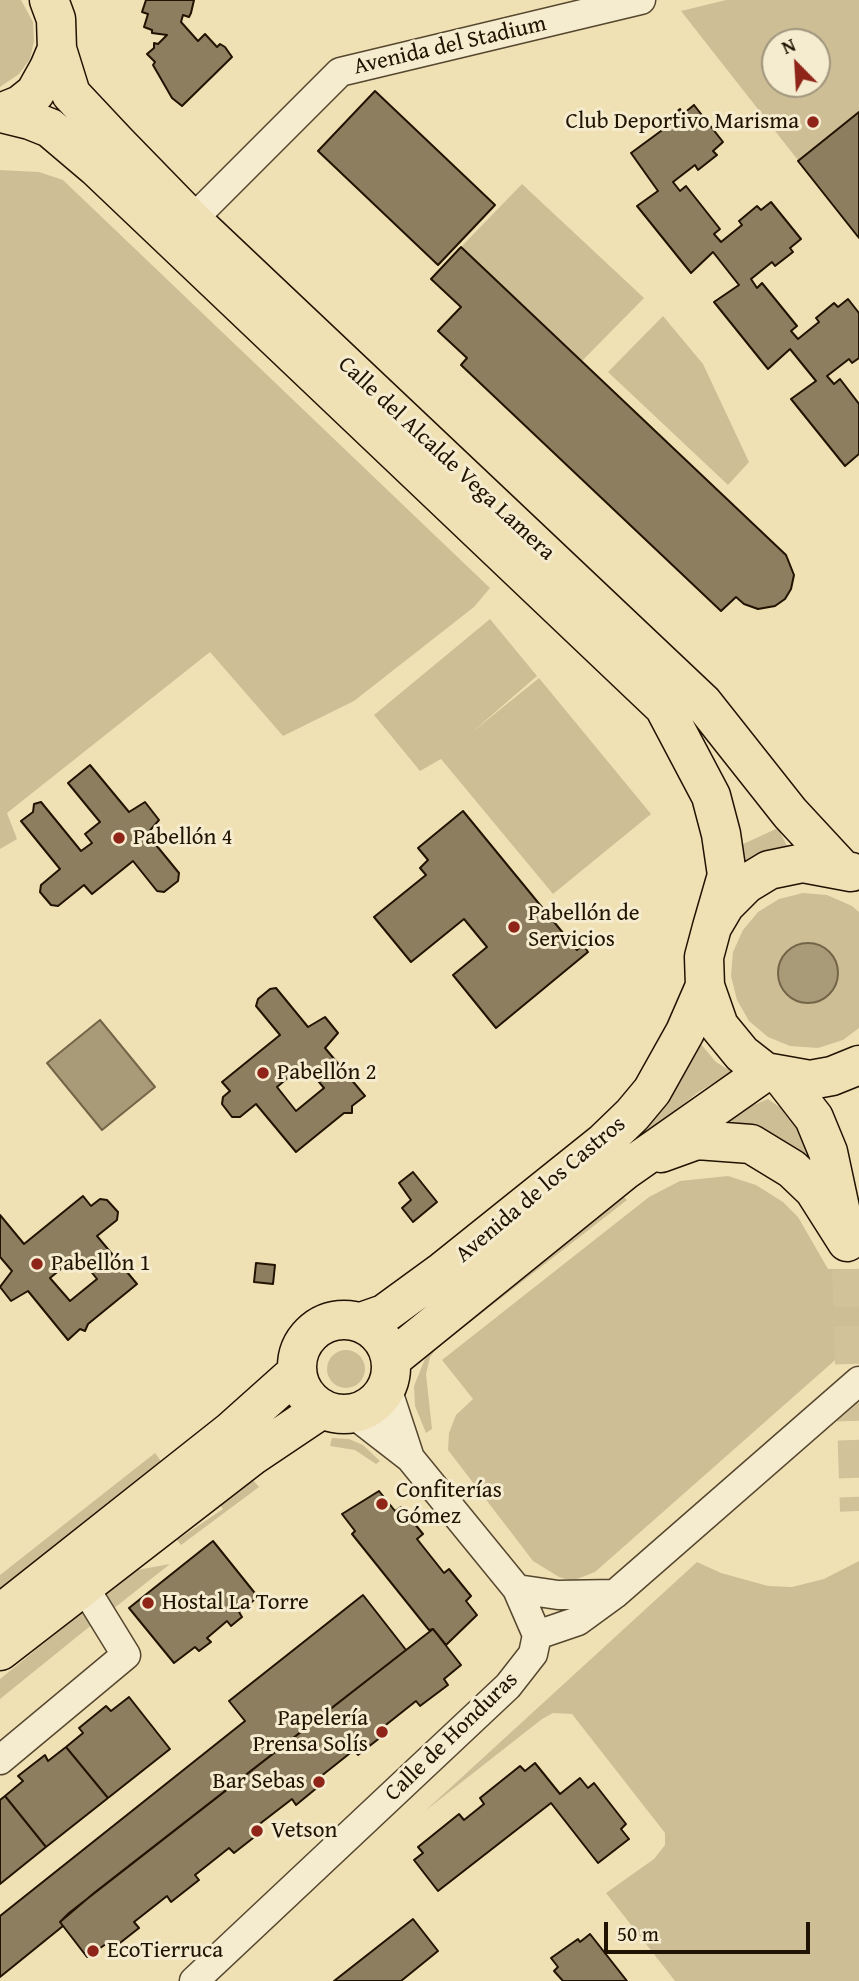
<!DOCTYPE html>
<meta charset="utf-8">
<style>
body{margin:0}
#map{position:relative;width:859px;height:1981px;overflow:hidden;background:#f0e1b5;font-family:"Gentium Book Plus",serif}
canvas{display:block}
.north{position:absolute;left:761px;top:28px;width:70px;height:70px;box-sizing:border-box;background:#f5eccf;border:2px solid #a0957d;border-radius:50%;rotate:336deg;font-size:19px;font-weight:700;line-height:28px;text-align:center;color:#211301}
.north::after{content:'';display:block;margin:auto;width:24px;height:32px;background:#8f2418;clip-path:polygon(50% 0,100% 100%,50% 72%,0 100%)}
.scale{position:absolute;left:604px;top:1922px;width:206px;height:32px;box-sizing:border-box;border:4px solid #211301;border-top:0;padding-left:9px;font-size:21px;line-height:24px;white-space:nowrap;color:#211301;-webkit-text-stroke:5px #f5eccf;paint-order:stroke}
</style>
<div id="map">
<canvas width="859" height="1981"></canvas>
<div class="north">N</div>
<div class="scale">50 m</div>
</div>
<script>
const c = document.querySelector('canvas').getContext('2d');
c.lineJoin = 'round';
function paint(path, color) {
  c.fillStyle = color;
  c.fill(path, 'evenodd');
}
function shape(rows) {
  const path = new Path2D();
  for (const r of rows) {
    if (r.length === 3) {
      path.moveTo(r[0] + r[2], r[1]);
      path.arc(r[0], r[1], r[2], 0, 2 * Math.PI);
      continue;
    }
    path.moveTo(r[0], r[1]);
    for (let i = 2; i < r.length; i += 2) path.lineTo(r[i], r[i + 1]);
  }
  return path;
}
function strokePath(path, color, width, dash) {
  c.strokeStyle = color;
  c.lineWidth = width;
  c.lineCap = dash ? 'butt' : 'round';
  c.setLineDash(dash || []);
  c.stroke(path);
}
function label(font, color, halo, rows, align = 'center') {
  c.font = font + ' "Gentium Book Plus",serif';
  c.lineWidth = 6;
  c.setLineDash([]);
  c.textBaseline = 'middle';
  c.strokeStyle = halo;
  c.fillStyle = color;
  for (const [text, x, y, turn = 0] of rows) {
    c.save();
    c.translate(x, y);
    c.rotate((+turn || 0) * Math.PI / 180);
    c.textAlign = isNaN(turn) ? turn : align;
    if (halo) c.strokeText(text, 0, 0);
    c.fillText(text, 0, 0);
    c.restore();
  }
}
paint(shape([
 [0,0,21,0,33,22,34,41,30,59,19,74,0,87],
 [726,0,859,0,859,238,681,11],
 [775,42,817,42,817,84,775,84],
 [0,170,39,172,63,180,490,588,474,607,354,701,283,736,210,652,7,813,17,839,0,849],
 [522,184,644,298,582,361,461,247],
 [663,316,703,364,749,462,728,485,608,372],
 [490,619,537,676,471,733,539,678,651,814,553,894,441,759,420,771,374,715],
 [778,828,787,846,744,862,741,845],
 [803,893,827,895,852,906,859,912,859,1028,843,1040,818,1048,790,1046,768,1037,749,1021,737,1000,731,976,733,952,743,930,758,912,779,899],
 [700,1043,716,1062,732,1072,697,1093,624,1152],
 [768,1099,792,1116,815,1152,801,1160,713,1122],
 [728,1176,756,1185,783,1202,798,1217,828,1269,859,1269,859,1339,595,1572,572,1581,559,1577,533,1561,448,1450,449,1433,456,1415,473,1399,442,1360,649,1197,680,1181],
 [622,1195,627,1200,437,1348,430,1357,426,1374,432,1429,426,1433,415,1406,414,1386,431,1344],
 [346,1369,19],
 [332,1438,349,1439,363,1445,380,1461,376,1464,355,1450,330,1446],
 [155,1453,164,1465,0,1595,0,1575],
 [253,1480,259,1487,181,1545,177,1540,223,1509,220,1505],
 [859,1561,859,1981,675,1981,606,1893,654,1859,665,1845,665,1833,572,1714,553,1713,542,1719,425,1811,697,1562,721,1573,768,1586,792,1587,824,1579],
 [170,1564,113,1609,103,1597,137,1570],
 [84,1611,94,1623,0,1699,0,1679]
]), '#cdbe96');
const water = shape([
 [808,973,30],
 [100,1020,155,1087,102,1130,47,1063,100,1020]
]);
paint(water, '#aa9b78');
strokePath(water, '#736548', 2);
const building = shape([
 [146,0,194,0,191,13,189,17,183,15,181,22,198,41,205,34,217,47,220,44,225,47,232,57,182,106,172,98,153,65,155,62,147,54,154,48,154,43,158,44,167,35,152,33,152,30,144,27,148,14,142,12,146,0],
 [375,91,495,205,438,265,318,151,375,91],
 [694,105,723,142,713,151,717,155,698,170,695,165,673,182,680,191,686,186,720,229,714,234,721,242,742,225,739,221,757,206,761,210,771,202,801,239,790,248,793,252,775,266,772,262,751,279,757,288,762,283,797,326,791,331,798,339,819,322,816,318,834,303,838,307,848,299,859,313,859,358,852,363,849,359,827,376,834,384,840,379,859,404,859,454,845,466,791,399,816,381,790,349,768,369,714,302,739,285,713,252,691,273,637,206,658,191,631,153,665,128,662,124,680,109,683,114,694,105],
 [859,112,859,238,798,161,859,112],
 [461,247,786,555,794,575,791,589,785,599,775,606,758,609,744,604,736,597,721,611,461,365,467,358,438,331,461,307,431,279,461,247],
 [90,765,129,812,145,802,159,820,147,834,179,873,178,881,164,892,157,891,133,861,92,894,84,885,58,906,51,905,40,892,41,885,60,869,21,821,33,812,34,804,41,802,81,851,92,843,85,834,100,822,68,783,90,765],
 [463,811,577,950,583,945,588,952,496,1028,453,975,487,947,464,919,411,962,374,917,426,875,420,868,428,860,418,848,463,811],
 [276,988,308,1027,325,1017,338,1033,325,1048,365,1096,352,1106,352,1113,344,1113,296,1152,256,1104,240,1117,232,1117,222,1104,223,1097,230,1091,222,1082,280,1035,256,1006,258,999,270,989,276,988],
 [304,1064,324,1088,296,1111,277,1087,304,1064],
 [413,1172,437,1202,413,1222,402,1208,411,1200,399,1183,413,1172],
 [83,1196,91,1206,100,1199,107,1200,118,1212,117,1220,97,1236,137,1284,88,1324,85,1331,80,1329,68,1340,28,1291,11,1301,0,1287,12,1271,0,1257,0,1215,24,1244,83,1196],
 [78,1255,97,1279,70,1301,50,1278,78,1255],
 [256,1263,275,1265,273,1284,254,1282,256,1263],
 [379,1491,395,1511,401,1507,423,1534,417,1539,444,1573,449,1569,471,1596,466,1601,477,1615,446,1645,433,1629,429,1630,352,1534,355,1531,342,1514,379,1491],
 [213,1541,258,1597,239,1612,242,1617,231,1626,227,1621,207,1638,211,1642,199,1651,195,1647,174,1663,129,1608,213,1541],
 [363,1595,406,1650,94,1893,60,1922,63,1926,0,1977,0,1916,245,1721,229,1701,363,1595],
 [433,1629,461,1665,444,1679,448,1685,420,1706,416,1701,382,1728,386,1733,358,1755,354,1750,320,1777,324,1782,296,1805,292,1799,257,1826,262,1831,234,1853,229,1848,195,1875,199,1880,171,1902,167,1896,134,1922,139,1928,111,1950,106,1944,87,1957,60,1922,69,1913,433,1629],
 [129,1697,170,1749,108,1798,66,1747,83,1733,79,1728,106,1706,111,1711,129,1697],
 [66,1747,108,1798,46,1847,5,1796,23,1781,18,1776,45,1755,48,1761,66,1747],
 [535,1763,560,1794,580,1778,588,1788,594,1783,626,1824,621,1829,629,1839,598,1863,551,1803,438,1891,414,1860,423,1853,418,1847,459,1814,464,1820,484,1804,480,1798,520,1766,525,1771,535,1763],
 [5,1796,46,1847,0,1884,0,1800,5,1796],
 [413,1919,438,1951,401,1981,334,1981,413,1919],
 [590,1934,627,1981,563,1981,554,1971,558,1967,551,1958,578,1939,580,1942,590,1934]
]);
paint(building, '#8d7e5f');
strokePath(building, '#211301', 2);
strokePath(shape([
 [851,1269,859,1511]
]), '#d1c29a', 38, [38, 19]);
const street = shape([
 [192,220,340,72,641,0],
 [387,1388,410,1458],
 [517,1589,558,1595,615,1594],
 [537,1635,578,1621,615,1594,859,1381],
 [0,1760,126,1655,83,1585],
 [194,1981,508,1686,533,1654,537,1635,517,1589,410,1458,352,1413]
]);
const primary = shape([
 [57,49,71,94,117,143,192,220,703,703,790,813,841,868],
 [0,113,20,105,35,93,49,68,57,49,56,19,49,0],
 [1,113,30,120,50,128,96,167,664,707,711,796,721,834,727,875,712,927],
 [851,872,803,863,769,870,746,884,725,905,712,927,704,957,705,986,719,1026,742,1054,765,1072,810,1080,832,1076,859,1065],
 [783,1078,814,1118,828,1152,843,1222],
 [661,1153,697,1140,751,1144,792,1169,814,1190,847,1242],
 [344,1367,47],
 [361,1322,384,1314,443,1271,604,1142,632,1115,652,1091,685,1032,705,986],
 [393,1358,624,1171,765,1072],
 [0,1614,231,1431,297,1372],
 [0,1651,252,1456,322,1409]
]);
strokePath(street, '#55462e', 31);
strokePath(primary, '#211301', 41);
strokePath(street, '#f5eccf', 28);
strokePath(primary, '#f0e1b5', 38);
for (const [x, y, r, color] of [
 [813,122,7,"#8f2418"],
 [119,838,7,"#8f2418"],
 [514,927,7,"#8f2418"],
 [263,1073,7,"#8f2418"],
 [37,1264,7,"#8f2418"],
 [382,1504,7,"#8f2418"],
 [148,1603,7,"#8f2418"],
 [382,1732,7,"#8f2418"],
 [319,1782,7,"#8f2418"],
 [257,1831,7,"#8f2418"],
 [93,1951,7,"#8f2418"]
]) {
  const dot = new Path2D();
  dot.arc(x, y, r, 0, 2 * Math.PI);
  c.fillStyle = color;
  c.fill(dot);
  strokePath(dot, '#f5eccf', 2.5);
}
label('23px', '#211301', '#f5eccf', [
 ["Avenida del Stadium",450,46,-13],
 ["Calle del Alcalde Vega Lamera",446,459,43],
 ["Avenida de los Castros",541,1190,-40],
 ["Calle de Honduras",452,1737,-44]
]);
label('23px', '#211301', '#f5eccf', [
 ["Club Deportivo Marisma",799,122,"right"],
 ["Pabellón 4",133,838],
 ["Pabellón de",528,914],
 ["Servicios",528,940],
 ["Pabellón 2",277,1073],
 ["Pabellón 1",51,1264],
 ["Confiterías",396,1491],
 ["Gómez",396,1517],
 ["Hostal La Torre",162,1603],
 ["Papelería",368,1719,"right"],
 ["Prensa Solís",368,1745,"right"],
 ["Bar Sebas",305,1782,"right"],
 ["Vetson",271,1831],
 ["EcoTierruca",107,1951]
], 'left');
</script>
